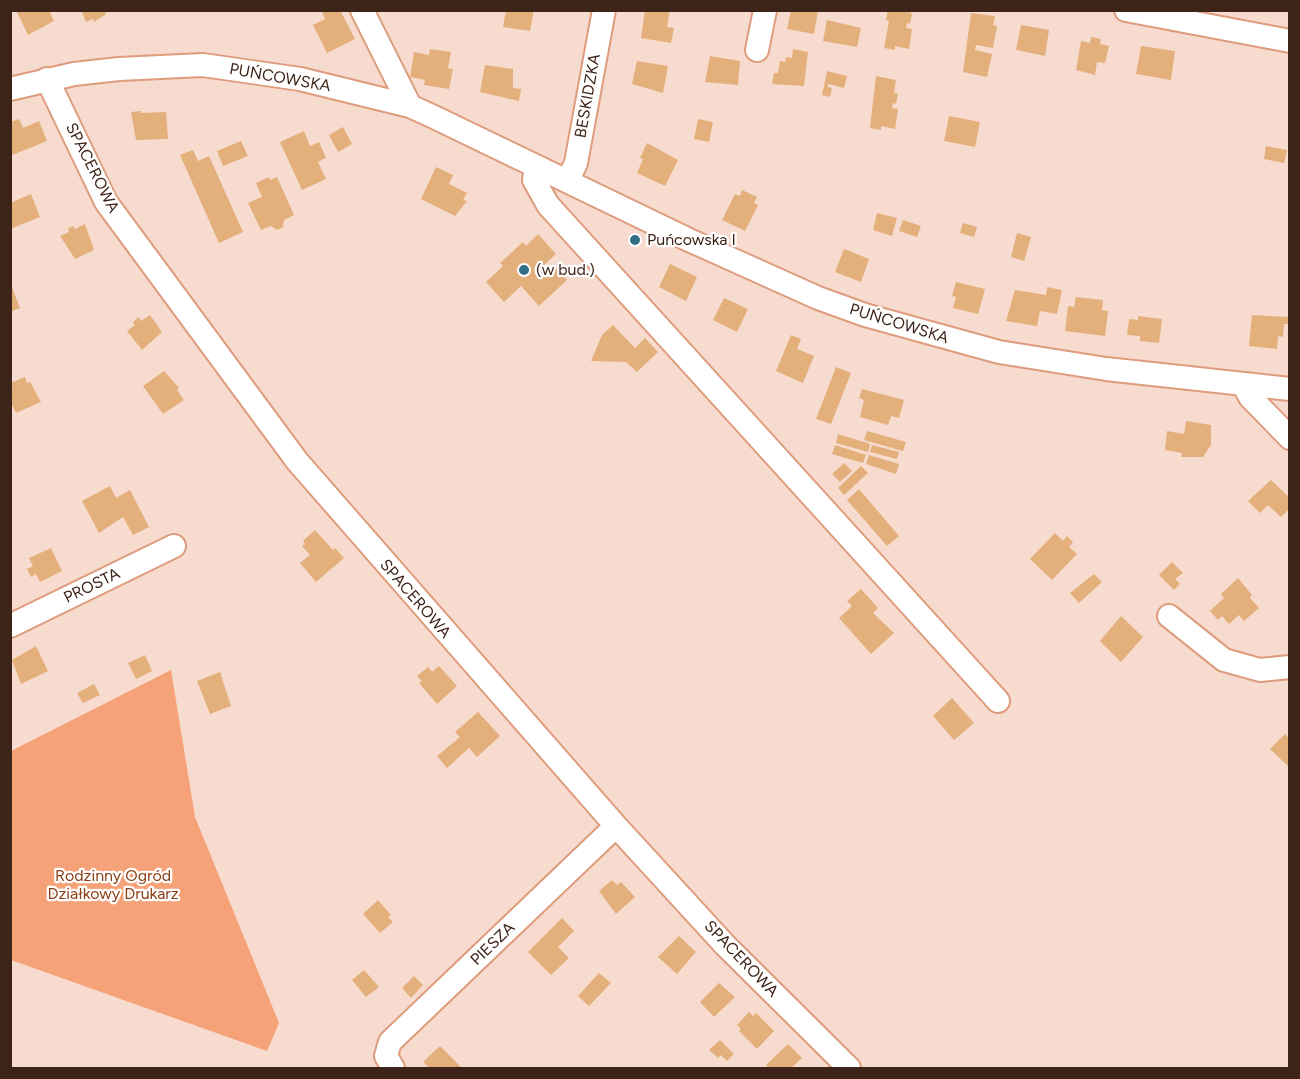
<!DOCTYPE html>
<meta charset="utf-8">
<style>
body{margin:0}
#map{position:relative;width:1300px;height:1079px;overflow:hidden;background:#f7dbce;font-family:Figtree,sans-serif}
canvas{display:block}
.frame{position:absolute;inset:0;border:12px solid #3e2418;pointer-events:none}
</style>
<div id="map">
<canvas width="1300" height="1079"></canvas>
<div class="frame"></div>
</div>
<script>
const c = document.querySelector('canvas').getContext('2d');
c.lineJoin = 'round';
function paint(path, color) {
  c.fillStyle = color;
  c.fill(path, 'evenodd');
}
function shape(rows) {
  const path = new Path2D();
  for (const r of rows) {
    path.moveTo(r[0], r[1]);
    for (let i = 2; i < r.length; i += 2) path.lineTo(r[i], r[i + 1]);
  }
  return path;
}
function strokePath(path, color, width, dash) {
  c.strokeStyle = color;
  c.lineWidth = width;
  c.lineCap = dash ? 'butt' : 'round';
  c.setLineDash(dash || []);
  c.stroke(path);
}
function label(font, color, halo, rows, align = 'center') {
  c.font = font + ' Figtree,sans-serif';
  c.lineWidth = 4.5;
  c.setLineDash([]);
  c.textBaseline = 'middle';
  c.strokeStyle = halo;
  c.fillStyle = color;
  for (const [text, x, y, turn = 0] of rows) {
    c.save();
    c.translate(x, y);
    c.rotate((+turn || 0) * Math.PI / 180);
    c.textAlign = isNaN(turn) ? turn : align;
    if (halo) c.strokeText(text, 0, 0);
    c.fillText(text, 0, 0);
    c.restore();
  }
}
paint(shape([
 [171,670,195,817,279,1023,267,1051,11,960,11,751]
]), '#f6a279');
paint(shape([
 [16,10,49,10,54,21,28,35],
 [81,10,104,10,106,14,94,22,93,19,86,22],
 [325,10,340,10,355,39,327,53,313,25,325,19,322,12],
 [506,10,534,10,530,31,503,27],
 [645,10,670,10,667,27,674,28,671,43,641,38],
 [791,10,818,10,814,34,787,29],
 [888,10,908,10,912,14,910,24,907,23,906,28,912,29,909,49,895,46,895,50,884,48,889,21,886,20],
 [971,13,995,16,993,25,997,26,993,48,976,45,975,50,992,54,987,77,963,72],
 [827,20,861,28,857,47,823,41],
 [1021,25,1049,30,1045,56,1016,50],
 [1091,37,1101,39,1100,44,1109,46,1105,63,1097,62,1095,75,1076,70,1081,41,1090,43],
 [1141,46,1175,51,1171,80,1136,74],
 [430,49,451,52,448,68,453,69,449,89,424,85,425,80,410,77,414,52,429,55],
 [793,49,808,52,804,86,772,84,774,73,778,73,780,61,785,62,786,57,792,58],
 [710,56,740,61,738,85,705,82],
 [637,61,668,66,663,93,632,84],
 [485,65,513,69,513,88,521,89,519,101,480,92],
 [827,71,847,76,844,88,828,84,828,87,832,88,830,97,822,95],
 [876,76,896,80,894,93,898,94,896,104,893,103,892,108,898,109,895,129,881,126,881,130,870,128],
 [141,111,141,113,166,112,168,139,136,140,131,112],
 [949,116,980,122,975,147,944,141],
 [19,119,23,128,39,121,47,141,10,156,10,122],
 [698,119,713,122,709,142,694,139],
 [343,127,352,144,338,152,329,135],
 [304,131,310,146,319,142,326,158,318,162,326,179,302,190,280,142],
 [241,141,248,156,223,166,217,151],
 [647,143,678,160,665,186,637,173,643,159,640,158],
 [1266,146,1287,150,1284,163,1264,159],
 [193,150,198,161,209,156,243,232,219,243,180,155],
 [436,167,453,175,449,184,467,193,463,200,467,201,455,216,421,199],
 [269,177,270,180,277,177,294,215,284,220,283,227,277,230,271,226,261,230,248,203,262,197,256,183],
 [742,190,757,197,754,203,758,205,745,231,722,220,735,194,740,196],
 [31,194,40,217,10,229,10,203],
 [877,213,897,218,892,236,873,230],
 [903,220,921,226,917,237,899,231],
 [963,223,977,227,974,237,960,233],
 [85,224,94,250,75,259,60,236,69,232,68,228,73,226,75,229],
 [1017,233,1031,237,1024,261,1011,257],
 [538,234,556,254,544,265,550,273,556,268,567,280,539,306,521,286,504,302,486,282,503,266,500,263,523,242,526,246],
 [844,249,869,259,861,282,835,272],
 [670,264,697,277,686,301,659,287],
 [10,282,20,308,10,312],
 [956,282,985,289,978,314,953,308,956,297,952,296],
 [1047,287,1062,290,1057,314,1040,311,1037,326,1006,321,1015,290,1046,295],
 [1076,297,1103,300,1102,310,1108,311,1105,336,1065,331,1068,306,1074,307],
 [724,298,748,309,737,332,713,320],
 [150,315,162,332,142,350,127,331,135,325,133,322,139,317,141,321],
 [1252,315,1288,317,1288,324,1284,324,1283,337,1278,336,1277,349,1249,346],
 [1138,316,1162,319,1159,343,1140,341,1140,336,1127,335,1129,319,1138,320],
 [613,325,635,348,645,338,658,352,637,372,626,362,591,361,602,335],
 [791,335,801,339,797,349,814,356,803,383,776,371],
 [836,367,851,373,831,424,816,419],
 [164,371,179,388,177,390,184,400,163,414,143,386],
 [25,377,27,383,30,382,41,402,16,413,10,401,10,390,13,389,10,383],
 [862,389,904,400,899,418,891,416,888,425,860,417,864,400,859,398],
 [1186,421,1211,425,1211,445,1203,457,1181,457,1182,453,1165,450,1167,431,1184,434],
 [867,431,906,442,903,451,864,440],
 [838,434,870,444,868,452,836,443],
 [835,445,866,455,863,463,832,454],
 [872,445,899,452,897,459,870,452],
 [869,455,899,464,896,474,866,464],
 [844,463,852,471,840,482,832,474],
 [861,466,868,473,844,495,838,488],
 [1271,480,1290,498,1290,508,1281,517,1268,505,1260,513,1248,501],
 [110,486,116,498,130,490,149,527,133,535,123,517,99,533,82,501],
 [859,489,899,536,887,546,847,500],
 [315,530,333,550,335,548,344,558,316,582,300,563,310,555,302,546,305,544,303,541],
 [1055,533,1063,541,1067,536,1073,542,1069,547,1077,554,1052,580,1030,559],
 [51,548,62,571,40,582,36,574,31,577,27,569,33,566,29,558],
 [1172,562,1183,573,1175,579,1180,584,1174,590,1159,575],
 [1094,574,1102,582,1079,603,1070,593],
 [1238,578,1252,595,1250,598,1259,608,1244,621,1239,615,1229,624,1222,616,1218,620,1210,611,1224,598,1221,594],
 [861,589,878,608,873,613,894,633,871,654,839,618,852,606,847,601],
 [1121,616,1143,637,1121,662,1100,641],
 [36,646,48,671,21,684,12,660],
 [145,655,152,671,136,679,128,663],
 [439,666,457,686,437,704,419,683,422,681,417,676,428,667,432,672],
 [220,672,231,706,210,714,197,681],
 [94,684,100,695,83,703,77,693],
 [952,698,974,723,954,740,933,716],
 [478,712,500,736,477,757,469,748,447,768,437,756,460,737,455,732],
 [1285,734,1290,739,1288,766,1270,749],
 [612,880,617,885,621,882,635,897,616,914,599,891],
 [378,900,391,915,388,917,393,922,380,933,363,914],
 [562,918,574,931,558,947,569,958,551,975,528,952],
 [679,936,696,952,677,974,658,957],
 [364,970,379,987,366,997,352,980],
 [599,973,611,983,589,1006,578,996],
 [414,976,423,985,411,998,402,988],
 [719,983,735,997,714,1017,700,1002],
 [749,1012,753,1016,756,1013,774,1031,757,1049,739,1031,741,1029,737,1025],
 [720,1040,734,1054,727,1061,721,1055,718,1058,709,1050],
 [788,1044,802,1058,791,1068,769,1068,766,1065],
 [440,1046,462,1068,430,1068,423,1062]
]), '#e3b07c');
const minor = shape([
 [362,10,410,106],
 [1126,10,1290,41],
 [757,50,765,10],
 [47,79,106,202,297,461,616,826,725,945,849,1068],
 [10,89,74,74,119,69,203,65,300,79,410,106,434,117,689,240,818,298,865,315,999,352,1106,369,1290,389],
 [536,166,534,180,548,205,998,701],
 [568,180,576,163,604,10],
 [1243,384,1250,397,1290,438],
 [1169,616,1224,660,1260,670,1290,667],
 [10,626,174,546],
 [393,1068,386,1056,390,1042,616,826]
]);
strokePath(minor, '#de9c7d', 26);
strokePath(minor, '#fff', 22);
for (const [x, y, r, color] of [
 [635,240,6,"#326e86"],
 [524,270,6,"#326e86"]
]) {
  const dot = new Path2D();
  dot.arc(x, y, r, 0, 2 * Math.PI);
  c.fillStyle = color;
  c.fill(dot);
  strokePath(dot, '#fff', 2);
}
label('16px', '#3e2418', '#fff', [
 ["PUŃCOWSKA",280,78,10],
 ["BESKIDZKA",588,96,-80],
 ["SPACEROWA",92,168,63],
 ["PUŃCOWSKA",899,324,17],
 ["PROSTA",92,586,-26],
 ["SPACEROWA",415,599,49],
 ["PIESZA",493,944,-44],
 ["SPACEROWA",741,959,46]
]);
label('16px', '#3e2418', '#fff', [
 ["Puńcowska I",647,240],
 ["(w bud.)",536,270]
], 'left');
label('16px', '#893f15', '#fff', [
 ["Rodzinny Ogród",113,876],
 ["Działkowy Drukarz",113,894]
]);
</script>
